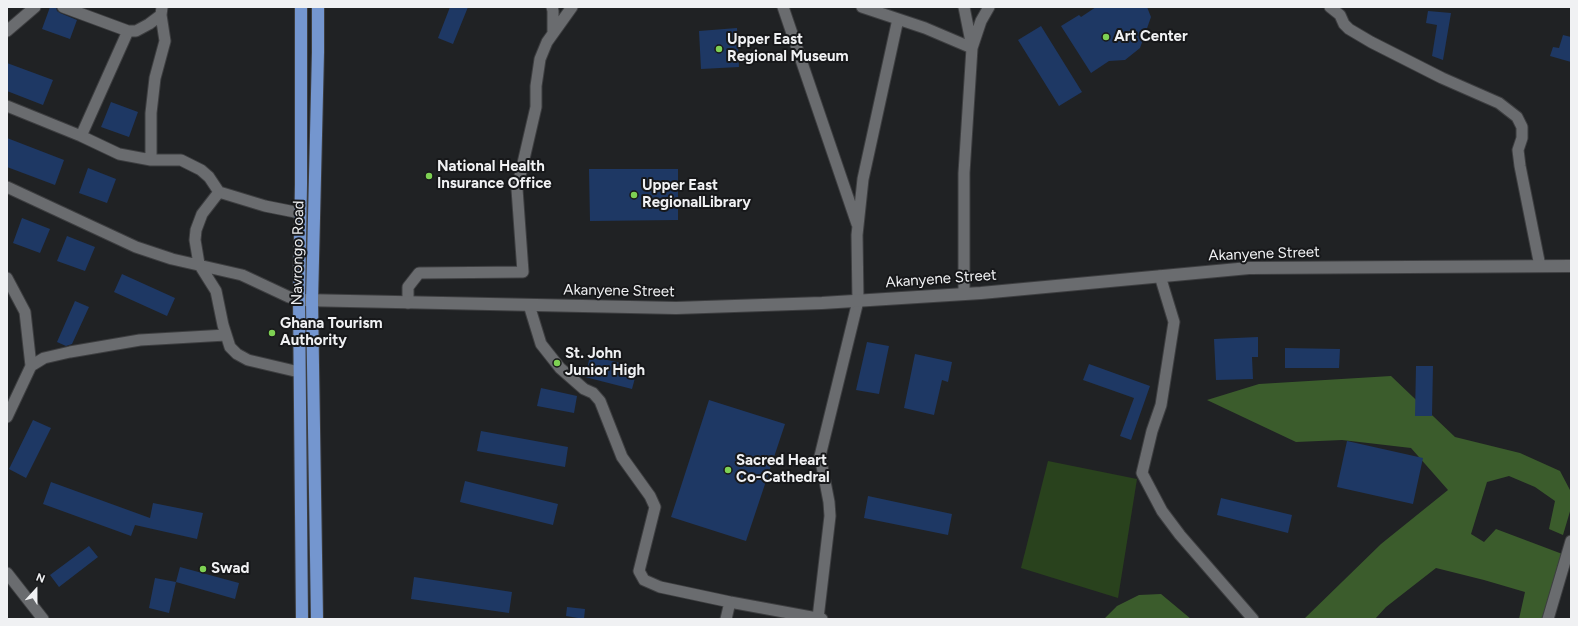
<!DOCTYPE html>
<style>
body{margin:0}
#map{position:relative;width:1578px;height:626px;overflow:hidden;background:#202224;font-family:Figtree,sans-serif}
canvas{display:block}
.frame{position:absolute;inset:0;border:8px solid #f0f1f3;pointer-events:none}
.north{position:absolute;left:16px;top:570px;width:40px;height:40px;-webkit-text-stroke:3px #17181a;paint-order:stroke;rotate:21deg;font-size:11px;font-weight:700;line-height:16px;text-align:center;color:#f0f1f3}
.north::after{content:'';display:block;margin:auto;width:14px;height:18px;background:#f0f1f3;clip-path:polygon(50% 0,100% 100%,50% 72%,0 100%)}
</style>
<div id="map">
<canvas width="1578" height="626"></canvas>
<div class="frame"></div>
<div class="north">N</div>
</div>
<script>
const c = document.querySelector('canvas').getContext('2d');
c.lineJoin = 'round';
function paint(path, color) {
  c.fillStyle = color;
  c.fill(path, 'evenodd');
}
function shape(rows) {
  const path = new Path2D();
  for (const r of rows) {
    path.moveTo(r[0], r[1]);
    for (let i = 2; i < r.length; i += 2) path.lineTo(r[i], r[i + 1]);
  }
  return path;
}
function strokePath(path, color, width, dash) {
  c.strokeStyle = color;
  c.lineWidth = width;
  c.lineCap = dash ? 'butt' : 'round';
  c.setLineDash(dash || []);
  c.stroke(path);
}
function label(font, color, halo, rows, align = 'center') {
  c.font = font + ' Figtree,sans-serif';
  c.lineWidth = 4;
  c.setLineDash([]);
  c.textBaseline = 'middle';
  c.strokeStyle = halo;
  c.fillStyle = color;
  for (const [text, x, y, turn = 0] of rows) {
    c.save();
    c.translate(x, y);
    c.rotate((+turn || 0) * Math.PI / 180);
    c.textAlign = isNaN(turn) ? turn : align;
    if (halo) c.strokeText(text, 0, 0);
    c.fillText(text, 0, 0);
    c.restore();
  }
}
paint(shape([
 [1048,461,1137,479,1118,598,1021,568]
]), '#29421d');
paint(shape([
 [1391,376,1455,437,1520,453,1560,471,1571,492,1571,508,1563,535,1549,529,1555,501,1535,487,1509,476,1487,482,1471,534,1484,542,1496,529,1565,555,1544,619,1519,619,1525,592,1484,580,1436,568,1386,607,1375,619,1304,619,1381,544,1448,490,1411,448,1342,440,1296,442,1207,400,1259,384],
 [1161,594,1191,619,1104,619,1117,606,1139,595]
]), '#3b5c2c');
paint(shape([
 [50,7,56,7,57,11,60,13,77,20,70,39,42,29],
 [450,7,468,7,453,44,438,38],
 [1096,7,1147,7,1151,17,1140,48,1125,60,1109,61,1091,73,1061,26,1079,15,1081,17],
 [1428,11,1451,13,1443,60,1432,56,1437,25,1426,23],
 [1041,26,1082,92,1059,106,1018,40],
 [737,28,739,67,701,69,699,31],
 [1563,35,1571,37,1571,62,1550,56,1553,47,1559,48],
 [7,63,53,80,43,105,7,91],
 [111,102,138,112,129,137,101,127],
 [7,138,64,160,55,185,7,167],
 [88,168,116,179,107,203,79,193],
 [589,169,678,169,678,220,590,221],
 [22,218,50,229,40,253,13,243],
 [67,236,95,247,85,271,57,261],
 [122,274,175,298,167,316,114,292],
 [75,301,89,307,72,344,66,346,57,342],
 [1258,337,1258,357,1252,357,1253,379,1216,380,1214,339],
 [867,342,889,346,879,394,856,390],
 [1285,348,1340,349,1339,368,1285,368],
 [915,354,952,362,948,382,942,380,934,415,904,408],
 [590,356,638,367,632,389,585,377],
 [1089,364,1150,386,1131,440,1120,436,1134,398,1083,380],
 [1416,366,1433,366,1432,416,1415,416],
 [541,388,577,396,574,413,537,406],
 [709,400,785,424,746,541,671,517],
 [33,420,51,428,26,478,9,469],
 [481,431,568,447,565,467,477,451],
 [1347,441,1423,458,1413,504,1337,487],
 [465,481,558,504,553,525,460,502],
 [51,482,150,518,153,503,203,513,197,539,135,525,131,536,43,504],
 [868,496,952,514,948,535,864,518],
 [1221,498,1292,515,1288,533,1217,515],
 [89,546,98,557,59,587,50,575],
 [180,567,239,583,235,599,176,582],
 [414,577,512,592,509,613,411,599],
 [155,578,176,582,169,613,149,608],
 [567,607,585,609,584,619,566,616]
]), '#1e3864');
const minor = shape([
 [63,7,128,31,136,31,149,24,161,15],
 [552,7,553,11,553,33],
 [783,7,857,224],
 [862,7,925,28,972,48],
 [964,7,972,47],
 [1330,7,1340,15,1344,24,1349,29,1371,42,1442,78,1499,103,1517,117,1522,127,1522,138,1518,150,1520,166,1540,266],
 [7,31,35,7],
 [7,106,81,136,119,154,151,160,181,160,201,170,209,177,219,192,265,206,300,213],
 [81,136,128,31],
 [151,160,151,113,155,78,165,41,161,15,162,7],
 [7,187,136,247,172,259,242,275,289,297,299,299],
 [219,192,202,214,196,230,195,240,199,264,216,291,223,325,230,347,237,354,248,360,299,372],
 [1160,276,1174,322,1161,405,1152,431,1142,473,1162,511,1180,535,1253,619],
 [7,278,25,312,31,366],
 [964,294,964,173,972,48,981,21,989,7],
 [408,303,408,287,419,273,523,272,517,189,536,107,536,86,540,59,547,42,572,7],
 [529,305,541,344,560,368,584,389,593,393,600,401,622,457,650,496,655,507,639,571,644,580,660,587,730,602,822,619],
 [7,417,31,366,44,358,70,352,140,340,226,335],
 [7,573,43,619],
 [818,618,830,516,829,502,820,456,858,301,857,235,863,179,898,19],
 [726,619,730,602],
 [1548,619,1571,541]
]);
const tertiary = shape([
 [302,300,676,308,822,303,981,293,1249,268,1571,266]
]);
const trunk = shape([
 [301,7,301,184,299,299,302,619],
 [317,619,312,301,318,52,318,7]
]);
strokePath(minor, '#3d3e40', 13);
strokePath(tertiary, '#3d3e40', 14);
strokePath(trunk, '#3d3e40', 14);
strokePath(minor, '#6a6c6f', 11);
strokePath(tertiary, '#6a6c6f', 12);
strokePath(trunk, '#7496cf', 12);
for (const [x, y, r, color] of [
 [1106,37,4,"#7ed153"],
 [719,49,4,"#7ed153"],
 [429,176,4,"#7ed153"],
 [634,195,4,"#7ed153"],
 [272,333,4,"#7ed153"],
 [557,363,4,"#7ed153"],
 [728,470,4,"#7ed153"],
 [203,569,4,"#7ed153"]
]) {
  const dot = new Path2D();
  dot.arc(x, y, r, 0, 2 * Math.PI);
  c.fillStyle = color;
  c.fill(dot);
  strokePath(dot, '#17181a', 1.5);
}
label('bold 15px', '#f0f1f3', '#17181a', [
 ["Art Center",1114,37],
 ["Upper East",727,40],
 ["Regional Museum",727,57],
 ["National Health",437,167],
 ["Insurance Office",437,184],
 ["Upper East",642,186],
 ["RegionalLibrary",642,203],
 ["Ghana Tourism",280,324],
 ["Authority",280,341],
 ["St. John",565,354],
 ["Junior High",565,371],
 ["Sacred Heart",736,461],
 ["Co-Cathedral",736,478],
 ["Swad",211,569]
], 'left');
label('15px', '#f0f1f3', '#17181a', [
 ["Navrongo Road",298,253,-89],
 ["Akanyene Street",1264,254,-2],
 ["Akanyene Street",941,279,-4],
 ["Akanyene Street",619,291,1]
]);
</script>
